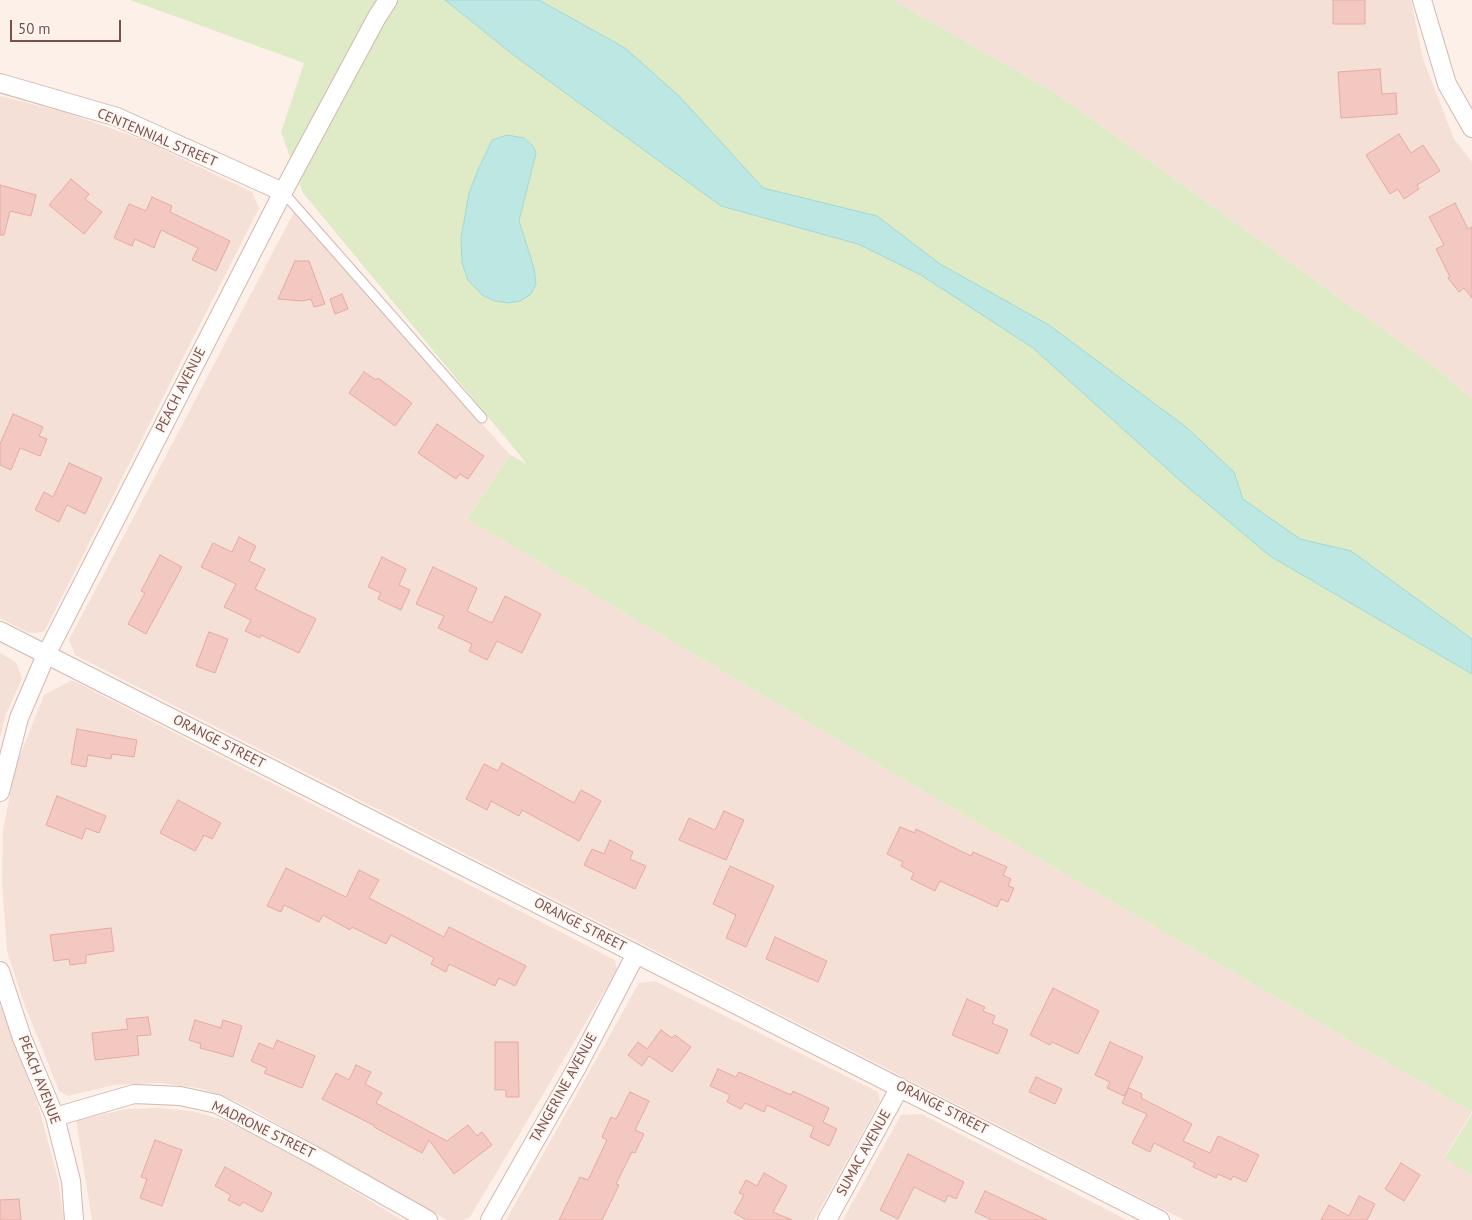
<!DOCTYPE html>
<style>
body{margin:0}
#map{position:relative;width:1472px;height:1220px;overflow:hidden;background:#fdf0e9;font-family:"PT Sans",sans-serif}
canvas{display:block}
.scale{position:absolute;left:10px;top:20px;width:111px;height:22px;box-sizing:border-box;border:2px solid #78514c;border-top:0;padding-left:6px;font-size:15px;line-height:18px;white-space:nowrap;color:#78514c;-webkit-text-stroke:4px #fff5f0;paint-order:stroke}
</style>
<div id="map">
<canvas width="1472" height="1220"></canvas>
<div class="scale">50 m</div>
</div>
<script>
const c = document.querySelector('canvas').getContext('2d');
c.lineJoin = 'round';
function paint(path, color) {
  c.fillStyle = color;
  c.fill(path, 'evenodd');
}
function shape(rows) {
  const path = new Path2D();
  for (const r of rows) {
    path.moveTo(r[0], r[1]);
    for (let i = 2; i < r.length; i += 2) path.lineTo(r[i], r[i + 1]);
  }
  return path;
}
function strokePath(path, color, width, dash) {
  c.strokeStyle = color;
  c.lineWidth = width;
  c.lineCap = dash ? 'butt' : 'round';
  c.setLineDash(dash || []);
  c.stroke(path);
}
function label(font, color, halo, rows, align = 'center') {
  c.font = font + ' "PT Sans",sans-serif';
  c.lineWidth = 4;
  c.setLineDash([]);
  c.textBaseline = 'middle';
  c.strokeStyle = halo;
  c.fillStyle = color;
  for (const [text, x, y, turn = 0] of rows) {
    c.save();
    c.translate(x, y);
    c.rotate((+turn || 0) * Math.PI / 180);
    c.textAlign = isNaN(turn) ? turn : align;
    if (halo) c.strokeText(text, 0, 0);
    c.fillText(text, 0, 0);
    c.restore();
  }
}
paint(shape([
 [893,0,1411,0,1423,59,1454,139,1472,162,1472,399,1431,364,1057,94],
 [0,96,68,113,143,140,252,192,259,208,44,632,29,633,0,618],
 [294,212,510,455,467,519,920,789,1472,1112,1445,1156,1472,1176,1472,1220,1184,1220,75,655,69,640],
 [0,653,16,662,22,679,6,714,0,738],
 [72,680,615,960,617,970,470,1217,464,1220,447,1220,253,1110,226,1097,198,1088,161,1083,114,1085,68,1096,59,1091,22,998,7,951,2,883,3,829,16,766,44,695],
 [655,981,878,1092,880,1101,814,1220,506,1220,639,983],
 [0,1005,37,1101,58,1179,64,1220,0,1220],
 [159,1108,192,1111,224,1120,281,1147,402,1220,92,1220,76,1120,127,1109],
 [921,1114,1127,1220,843,1220,901,1115]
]), '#f5e0d7');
paint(shape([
 [130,0,893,0,1057,94,1431,364,1472,399,1472,1112,920,789,467,519,510,455,527,464,303,193,281,132,304,63],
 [1472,1114,1472,1176,1445,1157]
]), '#deebc6');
const water = shape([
 [445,0,539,0,625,48,679,96,763,188,877,216,940,264,1049,325,1186,427,1234,472,1243,499,1300,539,1351,551,1472,639,1472,674,1270,556,1184,484,1033,348,921,275,858,244,721,206,516,57,445,0],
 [507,135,524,138,533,146,536,153,519,221,534,268,536,284,531,294,520,301,509,303,495,301,482,295,468,280,462,263,461,238,469,193,478,170,492,140,507,135]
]);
paint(water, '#bce7e3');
strokePath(water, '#a2d9d5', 1);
const building = shape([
 [1333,0,1365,0,1365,24,1333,24,1333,0],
 [1380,69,1382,94,1396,93,1397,114,1341,118,1338,72,1380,69],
 [1399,134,1411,153,1423,145,1440,171,1417,185,1419,189,1404,199,1398,189,1390,194,1366,155,1399,134],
 [71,179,89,194,85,199,102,212,84,234,49,205,71,179],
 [0,185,36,195,31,216,10,211,4,235,0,235,0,185],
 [152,197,172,206,170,212,230,241,216,271,192,260,198,248,161,230,154,248,135,239,132,246,114,238,129,204,146,211,152,197],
 [1455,203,1468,229,1472,227,1472,298,1464,288,1459,292,1448,278,1450,277,1436,249,1444,245,1429,217,1455,203],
 [295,261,309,261,325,304,314,307,311,299,302,301,278,299,295,261],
 [342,294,348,309,335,314,330,299,342,294],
 [364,372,376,380,378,378,412,403,395,426,349,393,364,372],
 [13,414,43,427,39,436,47,439,40,456,20,448,11,470,0,465,0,444,13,414],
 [437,424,484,456,468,479,460,474,456,479,418,453,437,424],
 [69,463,102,478,85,514,67,505,59,522,35,510,44,492,53,497,69,463],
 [239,537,256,546,249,561,265,569,255,589,316,619,299,653,261,635,260,638,245,631,251,620,224,607,236,584,201,567,213,543,232,552,239,537],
 [160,555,182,567,146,634,128,624,145,593,141,591,160,555],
 [382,557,406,569,399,585,410,590,401,610,378,599,381,593,368,587,382,557],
 [433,567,477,588,467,611,492,623,505,596,541,614,522,653,497,641,487,660,469,651,472,644,438,628,444,616,416,604,433,567],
 [209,632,228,639,215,673,196,666,209,632],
 [77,729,137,740,134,757,112,754,111,759,88,755,86,767,71,764,77,729],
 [502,763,574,803,581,790,601,801,579,841,522,810,519,816,491,801,487,810,466,799,484,764,498,771,502,763],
 [57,796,106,816,99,833,86,828,82,839,46,825,57,796],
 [178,800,221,823,212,839,204,835,195,851,160,833,178,800],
 [724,811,744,820,726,860,679,840,689,818,715,830,724,811],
 [900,827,915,833,916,829,971,856,973,852,1007,867,1003,875,1011,879,1008,886,1014,888,1008,902,1001,899,997,907,940,881,935,891,911,879,914,873,901,866,903,862,887,854,900,827],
 [610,840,633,852,630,859,646,866,635,889,584,865,592,849,604,854,610,840],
 [730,866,774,886,746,947,726,938,736,915,713,904,730,866],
 [286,868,346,897,359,870,379,880,369,898,444,937,449,927,526,966,515,986,499,978,495,986,449,964,446,972,431,964,434,958,391,935,386,944,352,927,350,930,323,915,319,922,284,905,281,912,267,906,286,868],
 [111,928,114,951,86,955,86,963,70,965,69,959,54,961,50,935,111,928],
 [775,937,827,961,818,982,766,959,775,937],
 [1053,988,1099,1011,1078,1054,1052,1042,1050,1045,1030,1035,1053,988],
 [967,999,985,1007,983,1011,995,1016,992,1023,1008,1030,998,1054,952,1035,967,999],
 [148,1017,151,1035,137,1036,139,1055,95,1060,92,1033,128,1029,126,1019,148,1017],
 [195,1020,221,1028,223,1020,242,1026,233,1057,200,1048,201,1044,189,1040,195,1020],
 [661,1030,672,1038,675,1035,691,1047,672,1072,649,1056,642,1066,628,1055,638,1042,647,1049,661,1030],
 [277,1040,315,1056,302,1088,264,1073,267,1068,251,1061,259,1043,273,1049,277,1040],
 [495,1042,518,1042,519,1097,506,1097,506,1090,495,1090,495,1042],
 [1110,1042,1143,1057,1124,1096,1107,1088,1110,1082,1095,1075,1110,1042],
 [356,1065,371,1072,365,1084,382,1093,376,1103,447,1141,468,1125,477,1136,482,1132,492,1145,454,1174,429,1140,422,1153,374,1127,375,1126,322,1099,336,1073,349,1080,356,1065],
 [718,1069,736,1077,739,1072,791,1095,793,1091,829,1108,823,1122,837,1129,829,1146,810,1137,814,1127,767,1105,764,1112,745,1103,741,1109,727,1102,730,1095,710,1086,718,1069],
 [1036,1077,1062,1089,1055,1104,1029,1092,1036,1077],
 [1129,1088,1142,1094,1141,1098,1192,1124,1183,1141,1210,1153,1218,1136,1259,1155,1246,1182,1233,1176,1231,1180,1218,1174,1216,1178,1193,1167,1195,1163,1154,1143,1150,1152,1132,1143,1147,1114,1122,1103,1129,1088],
 [630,1092,649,1101,635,1130,644,1134,635,1153,632,1152,616,1184,619,1185,602,1220,559,1220,580,1177,588,1180,607,1140,602,1137,611,1117,616,1119,630,1092],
 [155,1140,182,1150,162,1206,140,1198,147,1179,141,1177,155,1140],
 [908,1154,964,1182,956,1199,948,1195,945,1202,914,1187,898,1219,880,1210,908,1154],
 [1401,1163,1420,1175,1404,1201,1385,1189,1401,1163],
 [225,1167,272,1193,262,1212,243,1202,240,1206,228,1200,231,1195,215,1186,225,1167],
 [764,1173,787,1186,773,1212,792,1220,747,1220,734,1213,744,1195,739,1193,746,1180,757,1186,764,1173],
 [985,1191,1047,1220,992,1220,975,1212,985,1191],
 [1359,1196,1375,1204,1367,1220,1321,1220,1329,1205,1349,1216,1359,1196],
 [19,1199,21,1220,0,1220,0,1200,19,1199]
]);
paint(building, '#f3c8c0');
strokePath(building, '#e6aaa0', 1);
const lane = shape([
 [283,192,482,418]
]);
const street = shape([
 [1422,0,1447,84,1472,128],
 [0,83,117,117,283,192],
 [0,631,1160,1220],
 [0,792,19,718,46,655,283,192,377,17,388,0],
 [0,971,22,1038,55,1117,71,1181,74,1220],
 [55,1117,134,1094,180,1096,217,1104,313,1155,428,1220],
 [490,1220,577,1067,636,954],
 [827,1220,900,1087]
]);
strokePath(lane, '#d2b8b0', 11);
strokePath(street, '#d2b8b0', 20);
strokePath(lane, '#fff', 9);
strokePath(street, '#fff', 18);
label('14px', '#78514c', '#fff5f0', [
 ["CENTENNIAL STREET",157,138,23],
 ["PEACH AVENUE",181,390,-63],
 ["ORANGE STREET",219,742,27],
 ["ORANGE STREET",580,925,27],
 ["PEACH AVENUE",39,1080,69],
 ["TANGERINE AVENUE",564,1088,-61],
 ["ORANGE STREET",942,1108,27],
 ["MADRONE STREET",263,1130,26],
 ["SUMAC AVENUE",864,1153,-61]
]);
</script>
